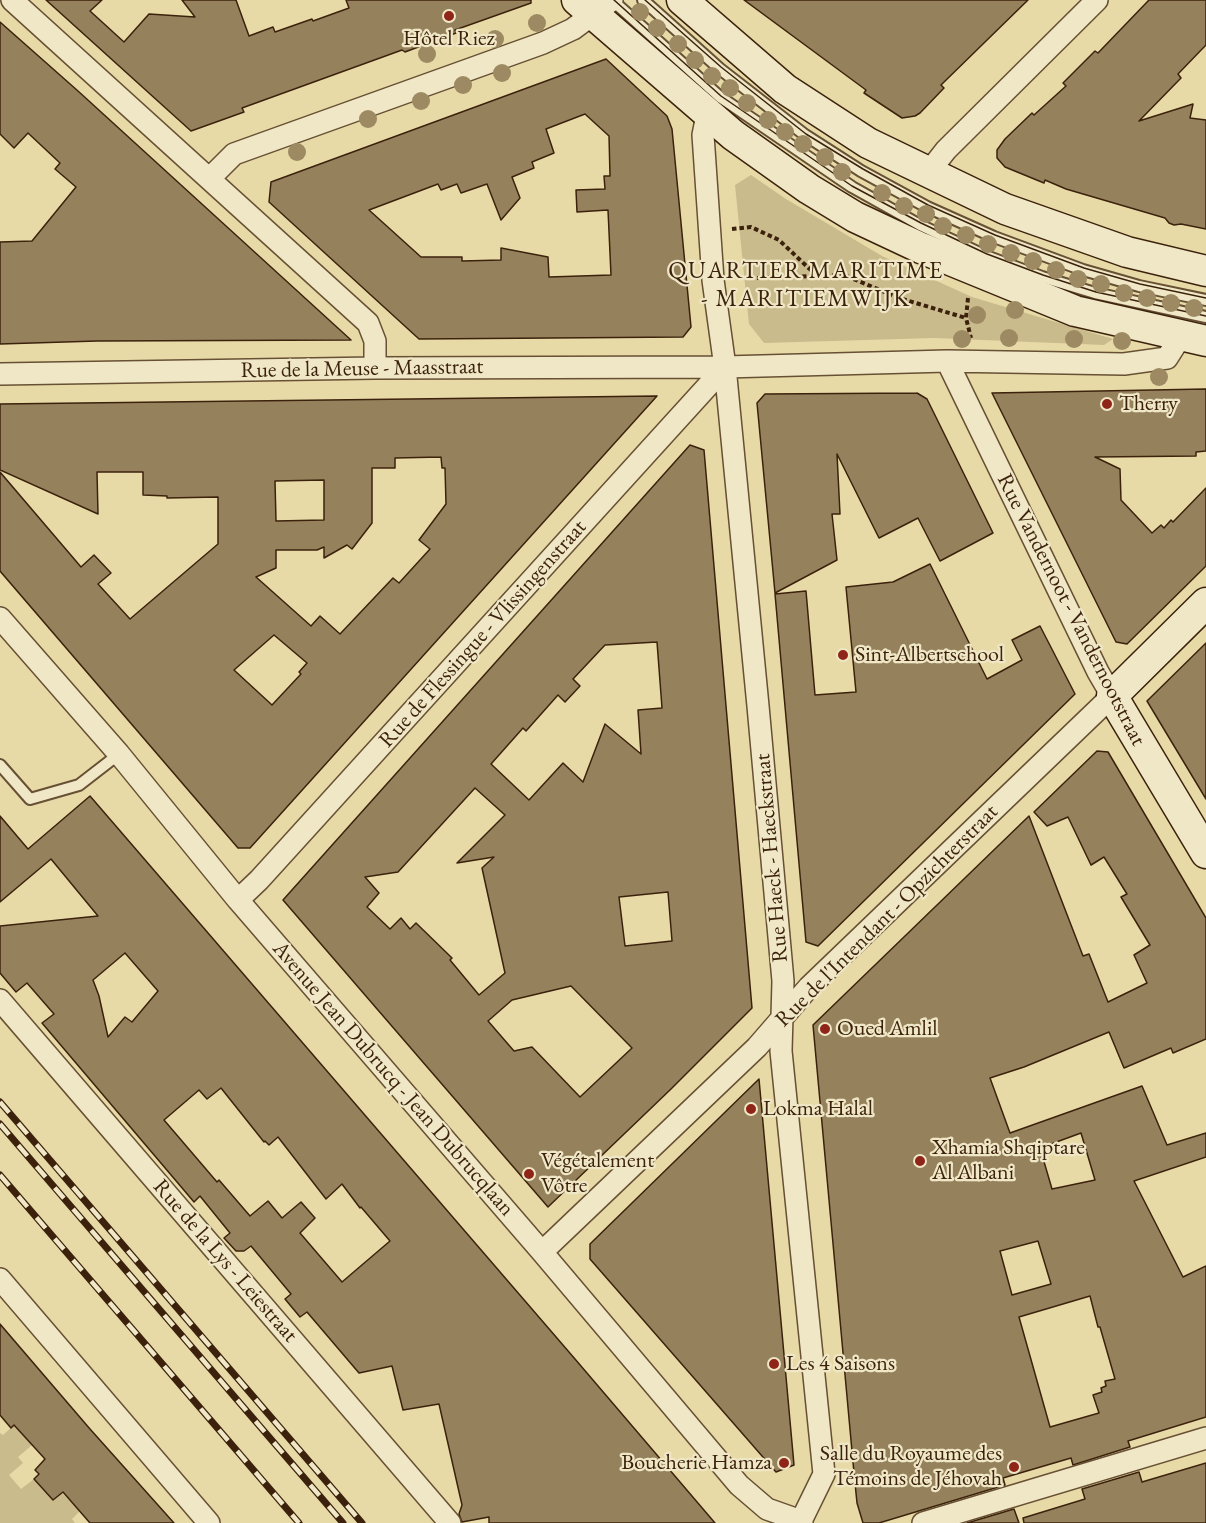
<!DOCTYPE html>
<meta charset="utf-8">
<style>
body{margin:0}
canvas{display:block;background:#e7daa7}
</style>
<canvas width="1206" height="1523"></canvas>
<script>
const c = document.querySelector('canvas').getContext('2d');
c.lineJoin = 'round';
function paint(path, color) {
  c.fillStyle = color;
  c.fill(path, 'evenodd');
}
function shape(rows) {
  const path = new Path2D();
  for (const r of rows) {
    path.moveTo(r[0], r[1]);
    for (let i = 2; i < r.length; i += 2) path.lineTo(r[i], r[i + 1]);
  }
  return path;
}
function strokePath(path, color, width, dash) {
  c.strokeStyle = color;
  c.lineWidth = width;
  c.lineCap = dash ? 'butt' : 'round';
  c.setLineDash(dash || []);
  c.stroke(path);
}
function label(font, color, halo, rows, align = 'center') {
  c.font = font + ' "EB Garamond",serif';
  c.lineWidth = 4.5;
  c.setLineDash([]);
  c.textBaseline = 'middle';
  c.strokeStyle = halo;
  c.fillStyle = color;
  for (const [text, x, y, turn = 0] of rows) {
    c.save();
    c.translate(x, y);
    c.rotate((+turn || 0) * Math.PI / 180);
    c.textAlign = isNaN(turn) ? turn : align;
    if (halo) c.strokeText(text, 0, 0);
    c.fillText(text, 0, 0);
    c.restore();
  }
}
paint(shape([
 [751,175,786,199,882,256,972,297,1113,339,1104,345,934,338,764,343,749,324,735,185],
 [14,1425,32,1445,18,1457,23,1463,9,1475,21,1489,34,1479,53,1500,62,1493,80,1511,72,1519,75,1523,0,1523,0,1433,3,1435]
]), '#cabb8d');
const building = shape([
 [46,0,102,0,90,11,124,42,149,14,195,17,182,0,236,0,249,36,273,27,275,32,312,19,313,21,349,8,346,0,531,0,531,3,455,30,456,33,429,43,405,52,402,50,242,108,244,112,191,131,46,0],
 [744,0,1028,0,941,85,944,88,920,113,915,116,902,118,864,93,866,90,744,0],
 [1149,0,1206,0,1206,45,1178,74,1181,78,1139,121,1193,104,1190,118,1206,120,1206,229,1181,224,1174,225,1169,223,1165,218,1066,189,1045,180,1044,183,1005,167,997,158,997,150,1005,139,1032,113,1034,115,1066,86,1063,83,1095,51,1098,53,1149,0],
 [0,22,78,91,351,340,97,341,0,344,0,242,32,241,76,187,55,169,60,163,28,133,14,148,0,134,0,22],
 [606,59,667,116,672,129,691,327,683,337,419,339,269,202,271,182,606,59],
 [585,114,609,136,610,176,604,176,605,189,576,190,577,212,608,210,611,275,549,277,548,257,501,248,501,260,462,261,462,257,421,257,369,210,438,184,441,190,457,184,461,193,487,184,501,220,520,198,512,177,534,168,532,162,554,153,546,129,585,114],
 [1206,389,1206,451,1196,452,1196,456,1095,457,1120,469,1121,500,1152,533,1161,525,1164,528,1171,520,1173,522,1206,488,1206,566,1127,644,1116,642,992,393,1206,389],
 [917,393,927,399,993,533,940,561,918,518,879,538,837,454,840,514,832,514,837,560,775,593,757,403,765,394,917,393],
 [657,396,250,848,238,848,0,571,0,472,81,567,94,555,111,573,98,584,130,619,218,544,218,497,167,498,167,496,143,495,143,472,97,472,98,514,0,470,0,404,657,396],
 [441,457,442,468,445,468,446,504,419,540,430,549,399,583,393,578,340,634,320,616,311,626,256,577,276,568,276,550,317,550,324,547,324,558,347,545,352,549,372,523,372,468,395,468,395,458,441,457],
 [324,480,324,520,276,521,275,481,324,480],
 [274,635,307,663,299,672,301,674,272,705,234,670,274,635],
 [690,445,704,450,752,1008,671,1089,548,1207,283,900,690,445],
 [657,642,662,708,638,710,641,754,605,724,583,782,563,763,529,800,491,764,523,728,526,731,558,695,565,702,580,686,573,679,605,645,657,642],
 [475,788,505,815,457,863,494,857,482,868,505,973,479,995,450,960,452,958,416,923,410,929,401,918,390,929,367,907,379,893,365,877,398,872,475,788],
 [668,892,672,941,625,946,619,897,668,892],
 [571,986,632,1048,580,1097,532,1047,514,1051,488,1021,512,1000,571,986],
 [930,564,987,679,1022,660,1012,640,1040,626,1075,694,818,946,806,942,775,594,806,591,815,695,856,692,846,587,893,582,930,564],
 [1206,643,1206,799,1147,701,1206,643],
 [1097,751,1108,752,1206,918,1206,1039,1173,1053,1171,1048,1124,1068,1109,1032,1024,1067,990,1078,1010,1133,1142,1086,1167,1145,1206,1133,1206,1157,1134,1181,1183,1277,1206,1266,1206,1417,1128,1441,1130,1447,1073,1465,1071,1458,1003,1478,1005,1485,879,1523,863,1523,857,1503,854,1473,813,1025,1029,816,1083,956,1089,954,1108,1002,1147,983,1134,955,1150,945,1121,897,1127,894,1104,857,1091,865,1068,817,1047,826,1034,812,1097,751],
 [1081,1133,1095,1180,1052,1189,1040,1148,1081,1133],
 [1038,1241,1051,1284,1012,1295,1000,1251,1038,1241],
 [1090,1296,1098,1327,1100,1327,1115,1379,1105,1381,1106,1386,1101,1388,1102,1392,1093,1395,1099,1413,1050,1427,1019,1317,1090,1296],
 [90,796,575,1359,715,1523,489,1523,489,1517,462,1522,459,1514,462,1505,439,1404,403,1410,392,1366,359,1373,307,1312,300,1317,285,1299,291,1294,251,1246,244,1251,236,1251,224,1238,230,1233,200,1196,194,1202,42,1023,54,1014,27,983,16,992,0,973,0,926,98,916,51,859,0,902,0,816,28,849,90,796],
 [125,953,158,991,132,1022,125,1017,108,1037,99,996,93,980,125,953],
 [221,1088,264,1142,265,1141,269,1145,278,1137,326,1199,342,1184,360,1208,361,1207,390,1241,342,1282,300,1233,315,1218,301,1202,282,1218,268,1201,250,1216,219,1180,217,1182,164,1120,199,1090,207,1099,221,1088],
 [759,1079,794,1465,776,1472,590,1259,590,1244,759,1079],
 [0,1324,90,1429,174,1523,90,1523,63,1492,53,1500,34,1479,39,1474,35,1470,45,1459,14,1425,11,1428,0,1415,0,1324],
 [1206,1463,1206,1523,1024,1523,1023,1518,1085,1499,1082,1489,1139,1472,1142,1482,1206,1463],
 [1014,1509,1019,1523,967,1523,1014,1509]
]);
paint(building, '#95825d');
strokePath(building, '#3c220c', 1.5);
const lane = shape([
 [612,0,720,97,852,187,920,225,986,256,1042,277,1095,293,1206,317],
 [643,0,720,69,805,135,861,171,927,207,994,237,1083,270,1139,286,1206,300],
 [0,765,30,799,79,785,119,754]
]);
const street = shape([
 [12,0,368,323,375,341,375,368],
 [711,116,705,125,703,135,713,280,725,367,758,706,783,981,781,1051,824,1474,801,1521,802,1523],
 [928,173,946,150,1097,0],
 [210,178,234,154,543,43,573,29,612,0],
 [0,374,375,368,725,367,947,361,1124,364,1167,358,1181,336],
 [0,618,119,754,238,900,542,1252,739,1485,767,1509,801,1521],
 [238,900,259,880,725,367],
 [0,1000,450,1523],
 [542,1252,757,1047,809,987,1112,696,1098,672,947,361],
 [0,1279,209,1523],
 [923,1523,1206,1438]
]);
const secondary = shape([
 [577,0,733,135,809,189,855,217,921,248,1075,311,1206,341],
 [682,0,785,89,868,143,1005,209,1127,252,1206,271],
 [1206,603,1112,696,1206,853]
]);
strokePath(lane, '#675033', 14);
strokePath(street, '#675033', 24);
strokePath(secondary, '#3c220c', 33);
strokePath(shape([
 [732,229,751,227,779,240,817,276],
 [757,278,844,275,899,298,966,318],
 [968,298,966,318,971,338]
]), '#3c220c', 4, [4.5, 3]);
strokePath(lane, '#efe7c6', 10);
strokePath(street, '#efe7c6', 21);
strokePath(secondary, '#efe7c6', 30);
strokePath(shape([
 [614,0,721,96,852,186,921,223,987,254,1043,275,1096,292,1206,316],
 [645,0,721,67,806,134,863,169,928,205,995,235,1084,268,1140,284,1206,298]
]), '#3c220c', 1.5);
const rail = shape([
 [0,1102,362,1523],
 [0,1124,343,1523],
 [0,1175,299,1523]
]);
strokePath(rail, '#3c220c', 7);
strokePath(rail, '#efe7c6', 4.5, [14]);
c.fillStyle = '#9d8a63';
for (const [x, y] of [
 [640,12],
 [537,23],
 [657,28],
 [495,39],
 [678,44],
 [427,54],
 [695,60],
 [502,73],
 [712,76],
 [463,85],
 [730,88],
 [421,101],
 [747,103],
 [368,119],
 [768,120],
 [785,132],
 [803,144],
 [297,152],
 [825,157],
 [842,172],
 [882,193],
 [904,206],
 [926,214],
 [943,226],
 [966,235],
 [988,244],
 [1011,253],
 [1033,261],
 [1056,270],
 [1078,279],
 [1101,284],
 [1124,293],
 [1147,298],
 [1171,303],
 [1194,308],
 [1015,310],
 [977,315],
 [1009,338],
 [962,339],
 [1074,339],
 [1122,341],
 [1159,377]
]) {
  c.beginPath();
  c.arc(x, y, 9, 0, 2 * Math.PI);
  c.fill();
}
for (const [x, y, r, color] of [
 [449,16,6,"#8f2418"],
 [1107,404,6,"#8f2418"],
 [843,655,6,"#8f2418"],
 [825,1029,6,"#8f2418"],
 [751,1109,6,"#8f2418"],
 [920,1161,6,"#8f2418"],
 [529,1174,6,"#8f2418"],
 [774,1364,6,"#8f2418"],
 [784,1463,6,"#8f2418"],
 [1014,1467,6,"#8f2418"]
]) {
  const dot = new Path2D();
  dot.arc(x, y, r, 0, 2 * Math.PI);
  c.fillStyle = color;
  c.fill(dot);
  strokePath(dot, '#efe7c6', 2);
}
label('22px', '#3c220c', '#efe7c6', [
 ["Hôtel Riez",449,39,"center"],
 ["Therry",1119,404],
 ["Sint-Albertschool",855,655],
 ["Oued Amlil",837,1029],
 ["Lokma Halal",763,1109],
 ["Xhamia Shqiptare",932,1148],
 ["Al Albani",932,1173],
 ["Végétalement",541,1161],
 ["Vôtre",541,1186],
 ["Les 4 Saisons",786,1364],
 ["Salle du Royaume des",1002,1454,"right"],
 ["Témoins de Jéhovah",1002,1479,"right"],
 ["Boucherie Hamza",772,1463,"right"]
], 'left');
label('22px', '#3c220c', '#efe7c6', [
 ["Rue de la Meuse - Maasstraat",362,369,-1],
 ["Rue Vandernoot - Vandernootstraat",1071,610,63],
 ["Rue de Flessingue - Vlissingenstraat",483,634,-48],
 ["Rue Haeck - Haeckstraat",772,858,-95],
 ["Rue de l'Intendant - Opzichterstraat",887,916,-45],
 ["Avenue Jean Dubrucq - Jean Dubrucqlaan",393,1079,49],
 ["Rue de la Lys - Leiestraat",225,1261,49]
]);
c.letterSpacing = '1.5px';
label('24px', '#3c220c', '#efe7c6', [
 ["QUARTIER MARITIME",806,271],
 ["- MARITIEMWIJK",806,299]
]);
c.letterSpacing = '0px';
</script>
